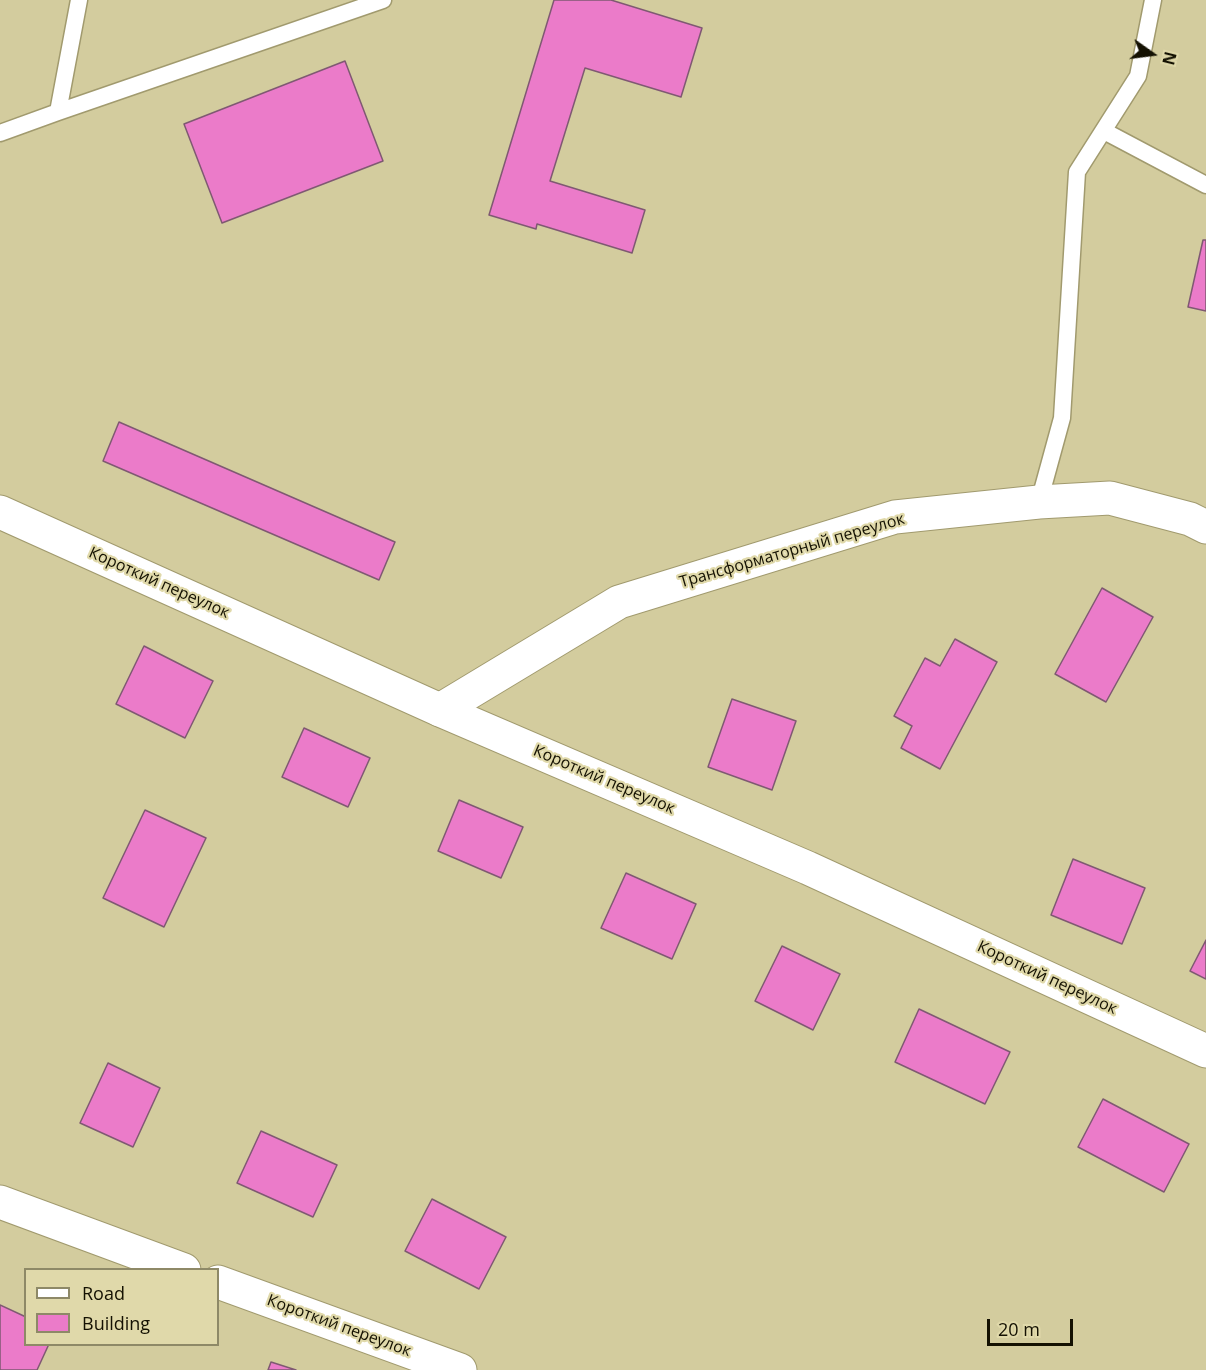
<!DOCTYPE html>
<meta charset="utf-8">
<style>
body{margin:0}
#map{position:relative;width:1206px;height:1370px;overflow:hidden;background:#d3cc9e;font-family:"Open Sans",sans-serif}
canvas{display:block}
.legend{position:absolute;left:24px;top:1268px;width:195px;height:78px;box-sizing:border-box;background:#e0d9aa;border:2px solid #8e8967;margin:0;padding:8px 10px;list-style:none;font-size:18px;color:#141102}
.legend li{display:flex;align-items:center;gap:12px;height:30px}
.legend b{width:30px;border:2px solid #8e8967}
.north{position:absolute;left:1122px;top:24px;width:60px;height:60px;-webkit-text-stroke:4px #e0d9aa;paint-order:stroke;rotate:104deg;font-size:16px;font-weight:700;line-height:24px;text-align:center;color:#141102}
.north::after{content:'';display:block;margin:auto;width:21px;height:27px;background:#141102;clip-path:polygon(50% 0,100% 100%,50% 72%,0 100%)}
.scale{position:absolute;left:987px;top:1319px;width:86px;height:27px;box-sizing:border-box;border:3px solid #141102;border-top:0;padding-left:8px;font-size:18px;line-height:21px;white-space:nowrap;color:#141102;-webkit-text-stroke:4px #e0d9aa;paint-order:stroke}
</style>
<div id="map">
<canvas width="1206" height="1370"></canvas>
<ul class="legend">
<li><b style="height:8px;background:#fff"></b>Road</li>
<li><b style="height:16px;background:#eb7bc9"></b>Building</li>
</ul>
<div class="north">N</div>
<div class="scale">20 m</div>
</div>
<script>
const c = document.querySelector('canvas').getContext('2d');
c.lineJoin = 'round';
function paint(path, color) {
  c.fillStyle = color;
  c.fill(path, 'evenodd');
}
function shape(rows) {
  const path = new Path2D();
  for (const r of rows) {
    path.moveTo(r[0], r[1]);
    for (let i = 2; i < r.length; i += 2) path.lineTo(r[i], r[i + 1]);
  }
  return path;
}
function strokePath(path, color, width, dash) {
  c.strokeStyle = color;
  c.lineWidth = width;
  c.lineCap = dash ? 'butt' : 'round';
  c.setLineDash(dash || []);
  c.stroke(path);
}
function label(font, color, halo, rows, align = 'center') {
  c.font = font + ' "Open Sans",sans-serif';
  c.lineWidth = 4.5;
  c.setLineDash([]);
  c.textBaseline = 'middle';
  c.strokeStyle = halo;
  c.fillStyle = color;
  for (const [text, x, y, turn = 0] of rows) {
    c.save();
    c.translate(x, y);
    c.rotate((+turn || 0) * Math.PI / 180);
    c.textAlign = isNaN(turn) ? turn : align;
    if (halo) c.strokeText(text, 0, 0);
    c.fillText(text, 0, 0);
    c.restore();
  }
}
const building = shape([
 [554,0,611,0,702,28,681,97,585,68,550,181,645,210,632,253,537,224,536,229,489,215,554,0],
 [345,61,383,161,222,223,184,124,345,61],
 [1203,240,1206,240,1206,311,1188,307,1203,240],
 [119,422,395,542,379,580,103,461,119,422],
 [1102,588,1153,617,1106,702,1055,674,1102,588],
 [955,639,997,662,940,769,901,748,912,726,894,716,925,658,940,666,955,639],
 [144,646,213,681,185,738,116,704,144,646],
 [732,699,796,721,772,790,708,767,732,699],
 [304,728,370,758,348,807,282,777,304,728],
 [459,800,523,827,501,878,438,851,459,800],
 [145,810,206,838,164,927,103,898,145,810],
 [1073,859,1145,888,1122,944,1051,915,1073,859],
 [626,873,696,904,672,959,601,928,626,873],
 [1206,940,1206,979,1190,971,1206,940],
 [782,946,840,974,813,1030,755,1001,782,946],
 [919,1009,1010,1052,985,1104,895,1062,919,1009],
 [108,1063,160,1088,133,1147,80,1123,108,1063],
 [1103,1099,1189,1144,1164,1192,1078,1147,1103,1099],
 [261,1131,337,1165,313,1217,237,1183,261,1131],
 [432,1199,506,1237,479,1289,405,1251,432,1199],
 [0,1305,26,1317,26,1344,49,1344,37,1370,0,1370,0,1305],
 [271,1362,296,1370,268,1370,271,1362]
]);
paint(building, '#eb7bc9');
strokePath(building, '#7f5972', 1.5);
const lane = shape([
 [58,112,79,0],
 [1104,131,1206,185],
 [0,133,58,112,383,0],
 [1039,502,1062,418,1077,172,1138,76,1153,0]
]);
const street = shape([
 [440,710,619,602,895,517,1039,502,1110,498,1190,519,1206,527],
 [0,1202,184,1270],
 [218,1282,460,1370]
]);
const secondary = shape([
 [0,512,440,710,808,868,1206,1051]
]);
strokePath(lane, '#a19a6e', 19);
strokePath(street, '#a19a6e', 35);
strokePath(secondary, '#a19a6e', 35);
strokePath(lane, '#fff', 16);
strokePath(street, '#fff', 33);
strokePath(secondary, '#fff', 33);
label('16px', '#141102', '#e0d9aa', [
 ["Трансформаторный переулок",792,551,-16],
 ["Короткий переулок",159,583,24],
 ["Короткий переулок",604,780,23],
 ["Короткий переулок",1047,978,25],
 ["Короткий переулок",339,1326,20]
]);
</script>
